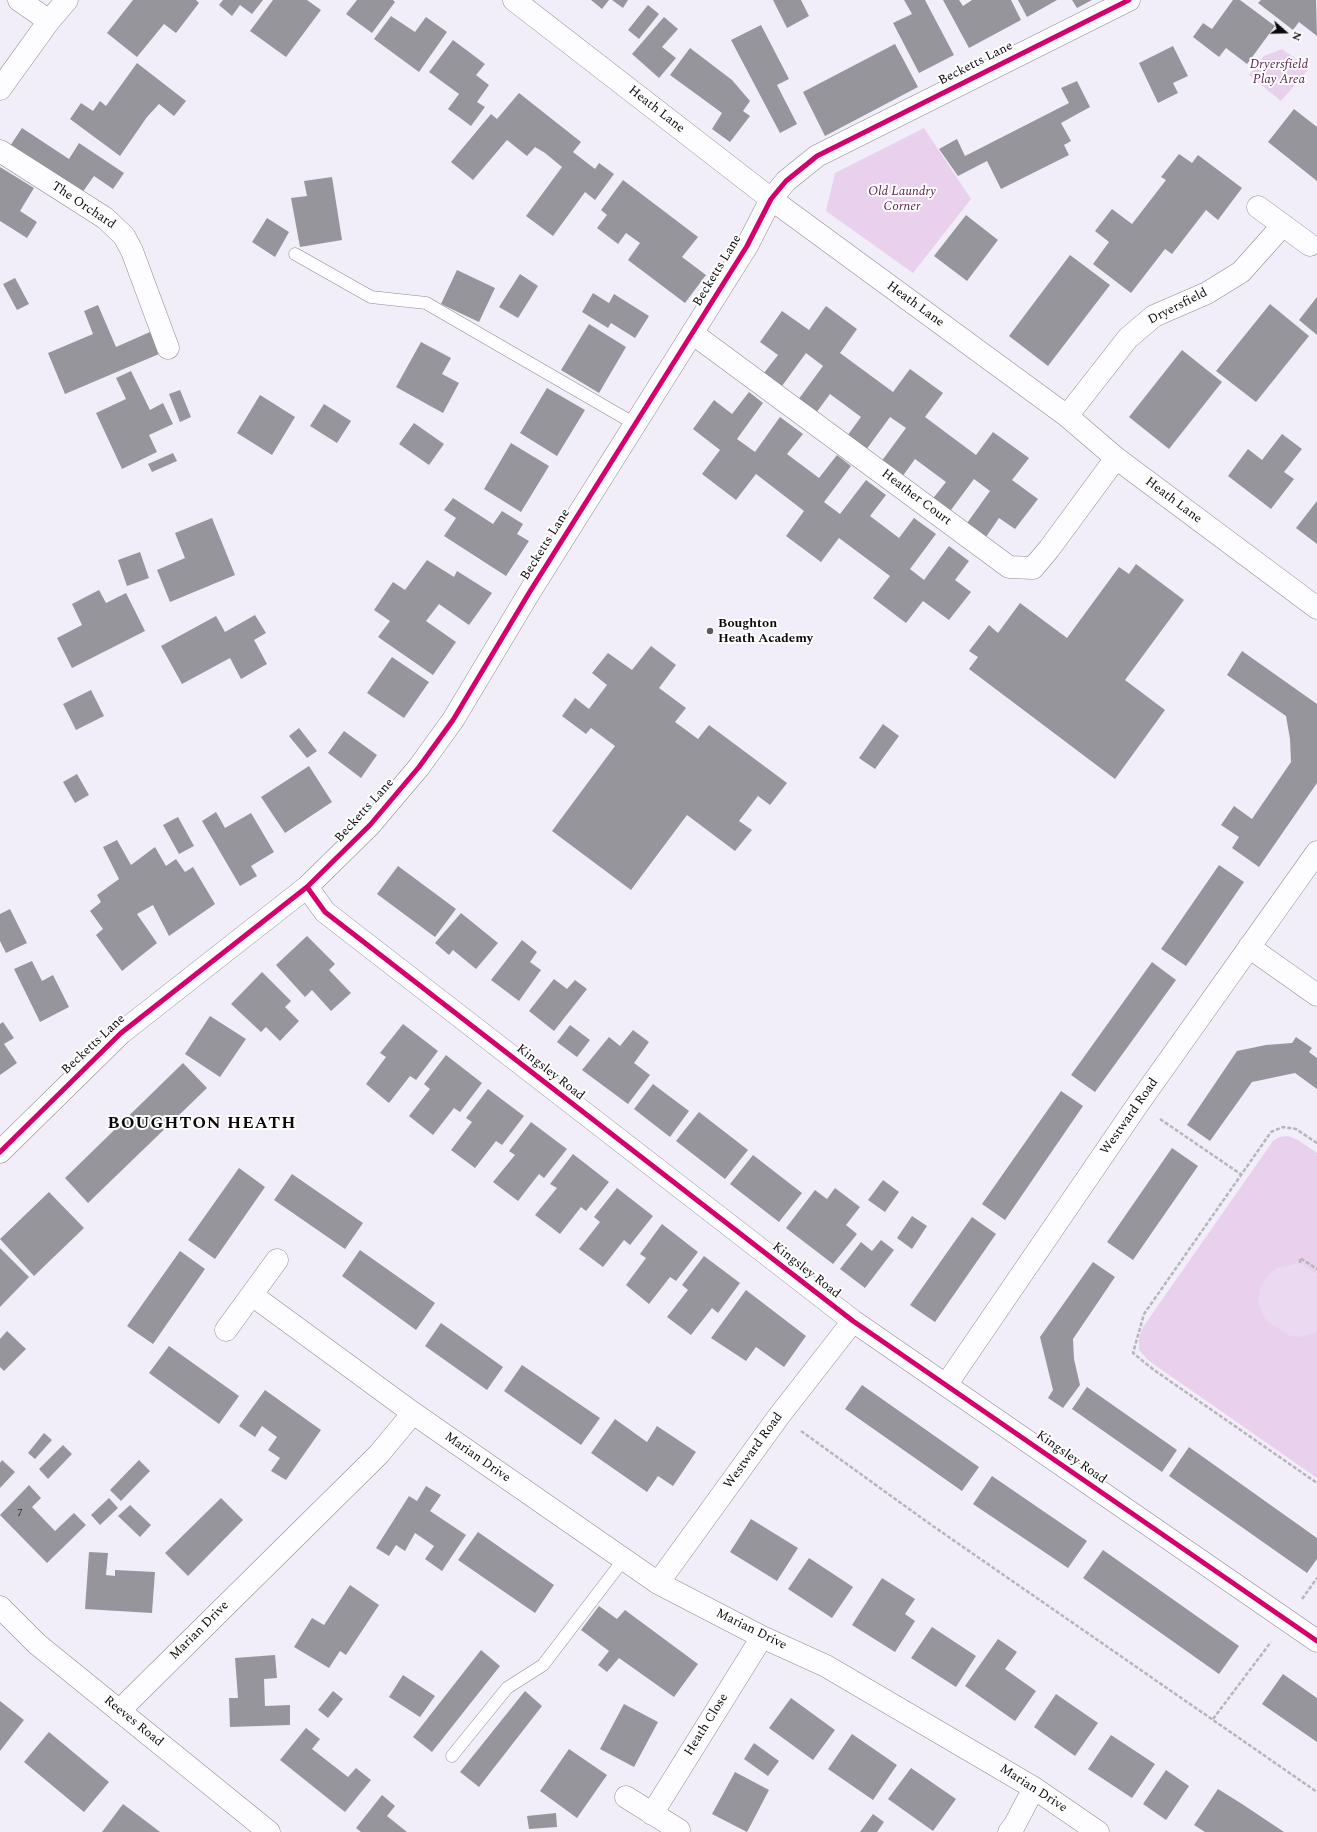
<!DOCTYPE html>
<style>
body{margin:0}
#map{position:relative;width:1317px;height:1832px;overflow:hidden;background:#f1eef9;font-family:Spectral,serif}
canvas{display:block}
.north{position:absolute;left:1265px;top:12px;width:40px;height:40px;-webkit-text-stroke:3px #fff;paint-order:stroke;rotate:110deg;font-size:11px;font-weight:700;line-height:16px;text-align:center;color:#0a0a0a}
.north::after{content:'';display:block;margin:auto;width:14px;height:18px;background:#0a0a0a;clip-path:polygon(50% 0,100% 100%,50% 72%,0 100%)}
</style>
<div id="map">
<canvas width="1317" height="1832"></canvas>
<div class="north">N</div>
</div>
<script>
const c = document.querySelector('canvas').getContext('2d');
c.lineJoin = 'round';
function paint(path, color) {
  c.fillStyle = color;
  c.fill(path, 'evenodd');
}
function shape(rows) {
  const path = new Path2D();
  for (const r of rows) {
    path.moveTo(r[0], r[1]);
    for (let i = 2; i < r.length; i += 2) path.lineTo(r[i], r[i + 1]);
  }
  return path;
}
function strokePath(path, color, width, dash) {
  c.strokeStyle = color;
  c.lineWidth = width;
  c.lineCap = dash ? 'butt' : 'round';
  c.setLineDash(dash || []);
  c.stroke(path);
}
function label(font, color, halo, rows, align = 'center') {
  c.font = font + ' Spectral,serif';
  c.lineWidth = 4;
  c.setLineDash([]);
  c.textBaseline = 'middle';
  c.strokeStyle = halo;
  c.fillStyle = color;
  for (const [text, x, y, turn = 0] of rows) {
    c.save();
    c.translate(x, y);
    c.rotate((+turn || 0) * Math.PI / 180);
    c.textAlign = isNaN(turn) ? turn : align;
    if (halo) c.strokeText(text, 0, 0);
    c.fillText(text, 0, 0);
    c.restore();
  }
}
paint(shape([
 [1282,49,1309,69,1281,101,1249,75,1264,56],
 [924,128,971,199,913,273,826,211,835,173],
 [1288,1136,1298,1140,1317,1153,1317,1478,1149,1361,1139,1350,1139,1337,1143,1327,1273,1141,1279,1137]
]), '#e9d0ed');
paint(shape([
 [1300,1263,1317,1274,1317,1331,1312,1334,1299,1337,1288,1335,1267,1321,1263,1316,1258,1300,1260,1289,1267,1276,1276,1268]
]), '#ebd9f2');
paint(shape([
 [133,0,196,0,199,3,176,33,164,24,137,57,107,33],
 [223,0,263,0,252,14,240,5,232,16,219,5],
 [273,0,307,0,321,10,286,57,250,31],
 [357,0,393,0,395,2,372,33,346,14],
 [591,0,609,0,602,9],
 [612,0,628,0,623,8],
 [773,0,801,0,809,16,787,28],
 [904,0,925,0,954,55,919,73,893,23,912,14],
 [943,0,959,0,963,6,972,0,1011,0,1021,20,969,48],
 [1018,0,1057,0,1027,17],
 [1072,0,1092,0,1077,8],
 [1233,0,1240,0,1275,26,1247,64,1226,48,1219,57,1193,37,1203,23,1212,29],
 [1261,0,1316,0,1317,36,1299,22,1293,30,1258,3],
 [648,5,659,14,639,39,628,30],
 [391,16,415,32,426,17,447,32,419,72,374,39],
 [664,17,678,29,662,47,676,58,659,78,632,54],
 [761,25,789,79,777,85,797,124,780,133,731,40],
 [453,40,485,64,476,75,489,85,477,102,485,107,471,126,448,109,459,94,429,72],
 [895,44,918,87,825,136,803,92],
 [1173,46,1188,76,1173,83,1178,93,1158,103,1139,63],
 [690,48,732,80,750,101,743,111,750,116,730,142,712,129,722,113,670,75],
 [137,63,186,101,174,116,159,104,147,117,120,156,70,119,81,103,93,111,100,101,106,106],
 [1077,81,1090,107,1061,123,1071,141,1064,145,1069,155,1001,189,987,161,958,176,939,149,957,139,965,156,1069,103,1061,88],
 [519,93,581,142,573,152,595,169,599,163,614,174,595,200,585,192,553,236,526,216,562,167,545,153,535,147,527,156,507,140,473,180,451,162,491,114,497,119],
 [1294,109,1317,127,1317,181,1268,142],
 [22,128,69,159,79,143,124,173,113,189,94,176,82,193,10,146],
 [1179,154,1192,163,1198,155,1242,188,1218,220,1206,210,1172,254,1165,249,1131,293,1093,264,1109,242,1095,231,1112,209,1132,224,1166,180,1161,177],
 [0,167,34,188,20,211,37,222,27,238,0,221],
 [332,177,342,240,300,247,291,198,307,196,304,181],
 [623,180,698,237,682,257,706,275,685,303,628,260,640,243,626,233,618,244,597,228,607,215,601,210],
 [966,215,998,240,967,281,934,256],
 [267,218,289,232,275,257,252,242],
 [1070,255,1110,285,1048,366,1009,336],
 [457,270,495,288,479,322,441,304],
 [520,274,538,286,518,318,499,307],
 [15,278,29,304,17,310,3,284],
 [593,293,609,303,614,294,649,316,635,338,611,323,608,328,582,312],
 [1317,297,1317,335,1299,320],
 [1270,304,1309,336,1256,402,1216,371],
 [98,305,116,347,150,332,159,354,65,394,48,353,93,334,84,311],
 [826,306,857,329,840,353,893,392,910,369,943,393,925,417,976,455,993,432,1029,458,1012,480,1038,499,1015,529,999,518,984,540,965,526,990,491,974,479,948,514,931,501,946,482,915,459,902,477,881,462,906,428,890,417,866,450,847,436,861,417,830,394,816,413,798,400,823,366,806,353,782,386,764,373,778,355,760,342,782,311,809,330],
 [589,324,626,347,599,393,561,370],
 [421,342,451,358,442,374,459,383,443,413,396,387],
 [1182,350,1222,382,1169,449,1129,417],
 [131,371,150,410,163,403,173,424,149,435,157,452,122,469,96,413,126,399,116,378],
 [547,388,585,410,557,456,520,433],
 [180,390,191,417,180,422,169,394],
 [749,392,763,403,737,439,755,452,780,417,803,434,787,454,819,478,837,455,851,466,824,502,840,514,866,480,886,495,870,516,899,538,914,518,936,534,910,569,924,580,949,546,969,561,955,580,971,592,949,620,923,601,906,623,873,598,890,576,839,538,821,562,786,536,804,511,756,474,736,500,702,474,720,450,693,429,714,400,732,414],
 [260,395,295,417,272,455,237,433],
 [324,404,351,421,337,443,310,426],
 [414,423,444,444,429,465,399,444],
 [1282,434,1302,449,1284,472,1294,479,1271,509,1228,476,1248,449,1262,460],
 [511,443,549,466,521,512,484,489],
 [173,453,177,461,152,472,148,464],
 [453,498,493,524,502,511,523,524,517,534,529,541,506,576,444,536,456,518,444,510],
 [1317,501,1317,544,1296,528],
 [212,518,235,575,170,602,157,570,185,558,175,533],
 [140,552,149,578,127,586,118,560],
 [427,560,454,577,457,571,492,593,469,625,439,604,426,621,456,642,433,675,378,637,390,621,374,610,393,582,405,590],
 [1136,564,1184,600,1125,680,1165,710,1115,779,969,669,978,657,969,651,989,625,998,633,1020,603,1067,638,1119,567,1129,574],
 [99,590,106,603,126,593,145,631,72,668,57,638,82,625,72,604],
 [255,615,266,633,254,640,267,664,241,679,230,658,182,684,161,646,216,616,225,632],
 [651,646,676,665,659,688,686,708,675,722,698,739,709,725,787,783,770,805,758,796,739,821,752,830,735,851,687,815,631,890,552,831,615,746,591,728,586,734,562,716,575,698,589,709,607,685,592,673,608,653,632,670],
 [1242,651,1317,704,1317,783,1259,867,1232,848,1239,837,1221,825,1234,806,1252,819,1291,762,1290,739,1286,716,1227,675],
 [392,657,429,682,404,718,367,693],
 [91,690,104,716,76,730,63,704],
 [883,724,899,736,875,769,859,758],
 [299,728,317,751,307,758,289,736],
 [344,731,377,755,361,778,328,753],
 [309,766,332,802,285,833,261,797],
 [77,774,89,795,75,803,63,782],
 [216,812,225,828,251,813,274,852,251,866,257,876,240,886,202,821],
 [178,817,194,846,179,854,163,825],
 [117,840,131,865,155,847,166,866,176,859,185,872,193,867,215,904,169,936,153,905,137,914,157,943,122,971,96,935,103,929,90,911,101,902,97,895,119,879,103,847],
 [1219,865,1244,882,1186,966,1161,949],
 [398,866,456,909,435,937,377,894],
 [10,909,27,943,6,953,0,941,0,914],
 [461,913,498,943,476,969,453,950,449,955,435,943],
 [307,936,335,964,329,970,351,993,331,1011,312,990,305,997,276,965],
 [522,940,537,952,530,962,541,970,519,1001,491,980],
 [32,961,42,981,53,975,69,1007,40,1022,14,969],
 [1152,962,1176,980,1095,1092,1071,1075],
 [262,972,291,1001,285,1007,299,1021,280,1041,266,1027,261,1032,231,1004],
 [554,979,567,989,575,980,587,989,554,1031,529,1011],
 [210,1016,246,1039,220,1077,185,1054],
 [3,1022,14,1038,4,1044,17,1063,0,1075,0,1024],
 [403,1024,438,1051,416,1080,410,1076,389,1103,366,1084,386,1057,380,1053],
 [570,1025,590,1040,577,1057,557,1042],
 [633,1030,649,1042,634,1063,650,1075,628,1104,582,1070,609,1037,620,1046],
 [1296,1037,1312,1048,1309,1052,1317,1058,1317,1089,1295,1073,1252,1082,1210,1141,1187,1125,1237,1051,1266,1045,1292,1043],
 [446,1055,482,1083,460,1112,454,1108,433,1135,409,1116,430,1089,424,1084],
 [183,1063,207,1088,88,1203,65,1178],
 [653,1084,689,1111,670,1137,634,1109],
 [488,1089,524,1116,502,1145,496,1141,475,1168,451,1150,472,1122,466,1118],
 [1061,1091,1083,1106,1005,1220,982,1204],
 [699,1112,748,1150,725,1179,676,1141],
 [531,1122,567,1149,544,1178,539,1174,518,1201,493,1182,515,1155,509,1151],
 [1172,1148,1198,1166,1133,1260,1107,1242],
 [573,1154,609,1182,586,1211,581,1207,560,1234,535,1215,557,1188,550,1184],
 [753,1155,802,1193,779,1222,730,1184],
 [239,1168,265,1187,215,1259,188,1240],
 [292,1174,363,1223,345,1249,274,1200],
 [883,1180,899,1192,885,1212,868,1200],
 [617,1188,653,1216,630,1245,624,1240,603,1267,579,1249,600,1222,594,1217],
 [835,1188,860,1207,846,1225,857,1234,833,1264,786,1228,815,1190,827,1199],
 [49,1192,84,1228,34,1276,0,1239],
 [912,1216,927,1226,912,1249,897,1238],
 [972,1217,996,1234,935,1322,910,1305],
 [662,1224,698,1252,676,1281,670,1277,649,1304,626,1285,646,1258,640,1254],
 [881,1240,894,1250,865,1288,840,1269,861,1242,872,1251],
 [0,1248,29,1277,0,1307],
 [360,1250,435,1303,416,1330,342,1276],
 [180,1251,205,1269,153,1344,127,1326],
 [704,1256,740,1283,718,1313,712,1308,691,1335,667,1317,688,1290,682,1285],
 [1093,1262,1115,1277,1073,1339,1074,1359,1080,1385,1063,1408,1048,1398,1053,1390,1040,1337],
 [746,1290,806,1336,784,1367,756,1347,746,1361,711,1338],
 [441,1323,503,1367,487,1390,425,1346],
 [7,1331,26,1349,4,1371,0,1367,0,1339],
 [169,1346,239,1396,219,1424,149,1373],
 [522,1365,600,1418,581,1445,504,1391],
 [862,1385,979,1467,962,1491,845,1409],
 [1087,1387,1177,1450,1162,1472,1072,1409],
 [265,1390,321,1430,286,1480,271,1471,280,1458,268,1450,277,1437,262,1426,255,1437,239,1426],
 [615,1419,647,1442,657,1426,696,1452,673,1486,658,1476,647,1492,591,1453],
 [44,1433,52,1440,35,1459,28,1453],
 [63,1445,72,1454,48,1479,39,1469],
 [1189,1447,1317,1538,1317,1559,1307,1573,1169,1476],
 [2,1460,15,1472,0,1488,0,1463],
 [139,1460,150,1471,121,1501,110,1490],
 [992,1476,1087,1541,1068,1568,973,1504],
 [29,1485,41,1498,32,1507,55,1531,74,1513,86,1525,47,1563,0,1515],
 [426,1486,441,1495,430,1511,466,1535,442,1571,425,1559,434,1546,415,1533,405,1551,396,1545,389,1556,376,1548,409,1496,417,1501],
 [109,1498,118,1508,100,1525,91,1515],
 [221,1498,243,1520,188,1576,165,1553],
 [130,1505,151,1525,140,1537,118,1516],
 [751,1519,798,1548,777,1581,730,1552],
 [478,1532,554,1585,535,1613,458,1560],
 [1103,1550,1239,1646,1219,1674,1083,1578],
 [89,1552,108,1553,106,1575,115,1576,115,1570,155,1572,152,1613,85,1609],
 [809,1558,853,1587,832,1618,788,1589],
 [882,1578,915,1599,905,1614,915,1621,895,1652,852,1625],
 [350,1585,379,1605,346,1655,340,1651,329,1668,294,1647,312,1618,324,1625],
 [599,1606,617,1619,625,1610,698,1664,674,1697,619,1658,607,1672,598,1665,609,1651,581,1630],
 [932,1627,976,1656,956,1687,911,1658],
 [998,1639,1017,1652,1005,1669,1036,1691,1015,1721,965,1686],
 [481,1650,500,1666,432,1752,413,1737],
 [275,1655,277,1678,264,1679,265,1706,290,1705,290,1725,230,1727,229,1698,238,1698,235,1658],
 [1283,1674,1317,1698,1317,1742,1262,1704],
 [403,1675,435,1696,420,1717,389,1697],
 [333,1691,343,1699,328,1718,318,1710],
 [525,1691,542,1706,479,1787,460,1772],
 [1056,1694,1098,1723,1075,1756,1034,1727],
 [791,1698,835,1730,813,1760,769,1728],
 [0,1701,24,1720,0,1751],
 [624,1704,658,1722,634,1767,600,1749],
 [306,1728,320,1739,312,1749,348,1777,356,1768,371,1780,345,1812,280,1760],
 [49,1732,109,1782,84,1812,24,1762],
 [852,1734,897,1765,873,1800,828,1769],
 [1111,1735,1155,1764,1132,1798,1088,1769],
 [754,1743,779,1761,768,1776,744,1759],
 [569,1749,607,1775,577,1818,540,1791],
 [911,1768,956,1799,933,1831,888,1799],
 [1166,1770,1189,1786,1166,1820,1143,1804],
 [735,1772,769,1790,747,1832,712,1814],
 [1218,1789,1242,1804,1284,1832,1205,1832,1194,1825],
 [382,1795,395,1806,387,1816,407,1832,361,1832,356,1828],
 [123,1804,151,1825,160,1832,102,1832],
 [556,1813,557,1827,529,1829,527,1816],
 [873,1814,884,1822,877,1832,860,1832]
]), '#96959c');
const lane = shape([
 [295,254,371,297,426,303,635,424],
 [452,1756,507,1688,543,1665,624,1559]
]);
const street = shape([
 [19,0,49,21],
 [514,0,771,199,1067,416,1116,458,1317,608],
 [0,89,49,21,67,0],
 [0,151,105,218,124,236,132,251,168,348],
 [1258,207,1310,245],
 [692,333,1009,567,1033,568,1049,549,1116,458],
 [1067,416,1128,338,1154,316,1207,293,1241,272,1283,225,1287,229],
 [307,887,325,912,853,1321,1317,1641],
 [1249,947,1317,995],
 [0,1152,121,1033,307,887,370,825,419,767,453,720,529,593,747,246,771,199,786,181,817,156,1129,0],
 [252,1295,413,1413],
 [226,1330,277,1260],
 [946,1385,1138,1104,1317,852],
 [658,1583,779,1416,853,1321],
 [0,1607,37,1644,269,1832],
 [119,1711,379,1454,413,1413,658,1583,762,1637,826,1666,1034,1788,1098,1832],
 [626,1797,679,1830],
 [652,1814,762,1637],
 [1009,1832,1014,1826,1034,1788]
]);
strokePath(lane, '#8e8d92', 13);
strokePath(street, '#8e8d92', 23);
strokePath(shape([
 [1160,1119,1242,1175],
 [1317,1143,1296,1129,1283,1127,1271,1132,1144,1314,1133,1353,1154,1370,1317,1483],
 [1300,1263,1300,1258,1317,1269],
 [801,1431,930,1524,1317,1792],
 [1302,1599,1317,1578],
 [1213,1719,1271,1642]
]), '#b6b5b7', 2.5, [4, 2]);
strokePath(lane, '#fdfcfe', 12);
strokePath(street, '#fdfcfe', 22);
strokePath(shape([
 [307,887,325,912,853,1321,1317,1641],
 [0,1152,121,1033,307,887,370,825,419,767,453,720,529,593,747,246,771,199,786,181,817,156,1129,0]
]), '#d6006c', 5);
for (const [x, y, r, color] of [
 [710,631,4,"#5b5a5e"]
]) {
  const dot = new Path2D();
  dot.arc(x, y, r, 0, 2 * Math.PI);
  c.fillStyle = color;
  c.fill(dot);
  strokePath(dot, '#fff', 1.5);
}
label('11px', '#2d2d2e', null, [
 ["7",20,1514]
]);
label('13px', '#0a0a0a', '#fff', [
 ["Becketts Lane",976,64,-27],
 ["Heath Lane",656,110,38],
 ["The Orchard",83,206,34],
 ["Becketts Lane",718,271,-59],
 ["Heath Lane",915,305,36],
 ["Dryersfield",1178,307,-27],
 ["Heather Court",916,498,37],
 ["Heath Lane",1173,501,37],
 ["Becketts Lane",546,545,-58],
 ["Becketts Lane",365,811,-48],
 ["Becketts Lane",94,1045,-43],
 ["Kingsley Road",550,1073,38],
 ["Westward Road",1130,1117,-55],
 ["Kingsley Road",806,1271,38],
 ["Westward Road",754,1451,-54],
 ["Marian Drive",477,1458,35],
 ["Kingsley Road",1071,1458,35],
 ["Marian Drive",751,1630,26],
 ["Marian Drive",200,1631,-45],
 ["Reeves Road",133,1722,39],
 ["Heath Close",707,1725,-58],
 ["Marian Drive",1033,1789,33]
]);
label('italic 13px', '#5b224a', '#fff', [
 ["Dryersfield",1279,65],
 ["Play Area",1279,80],
 ["Old Laundry",902,192],
 ["Corner",902,207]
]);
label('bold 13px', '#0a0a0a', '#fff', [
 ["Boughton",718,624],
 ["Heath Academy",718,639]
], 'left');
c.letterSpacing = '1px';
label('bold 17px', '#0a0a0a', '#fff', [
 ["BOUGHTON HEATH",202,1125]
]);
c.letterSpacing = '0px';
</script>
